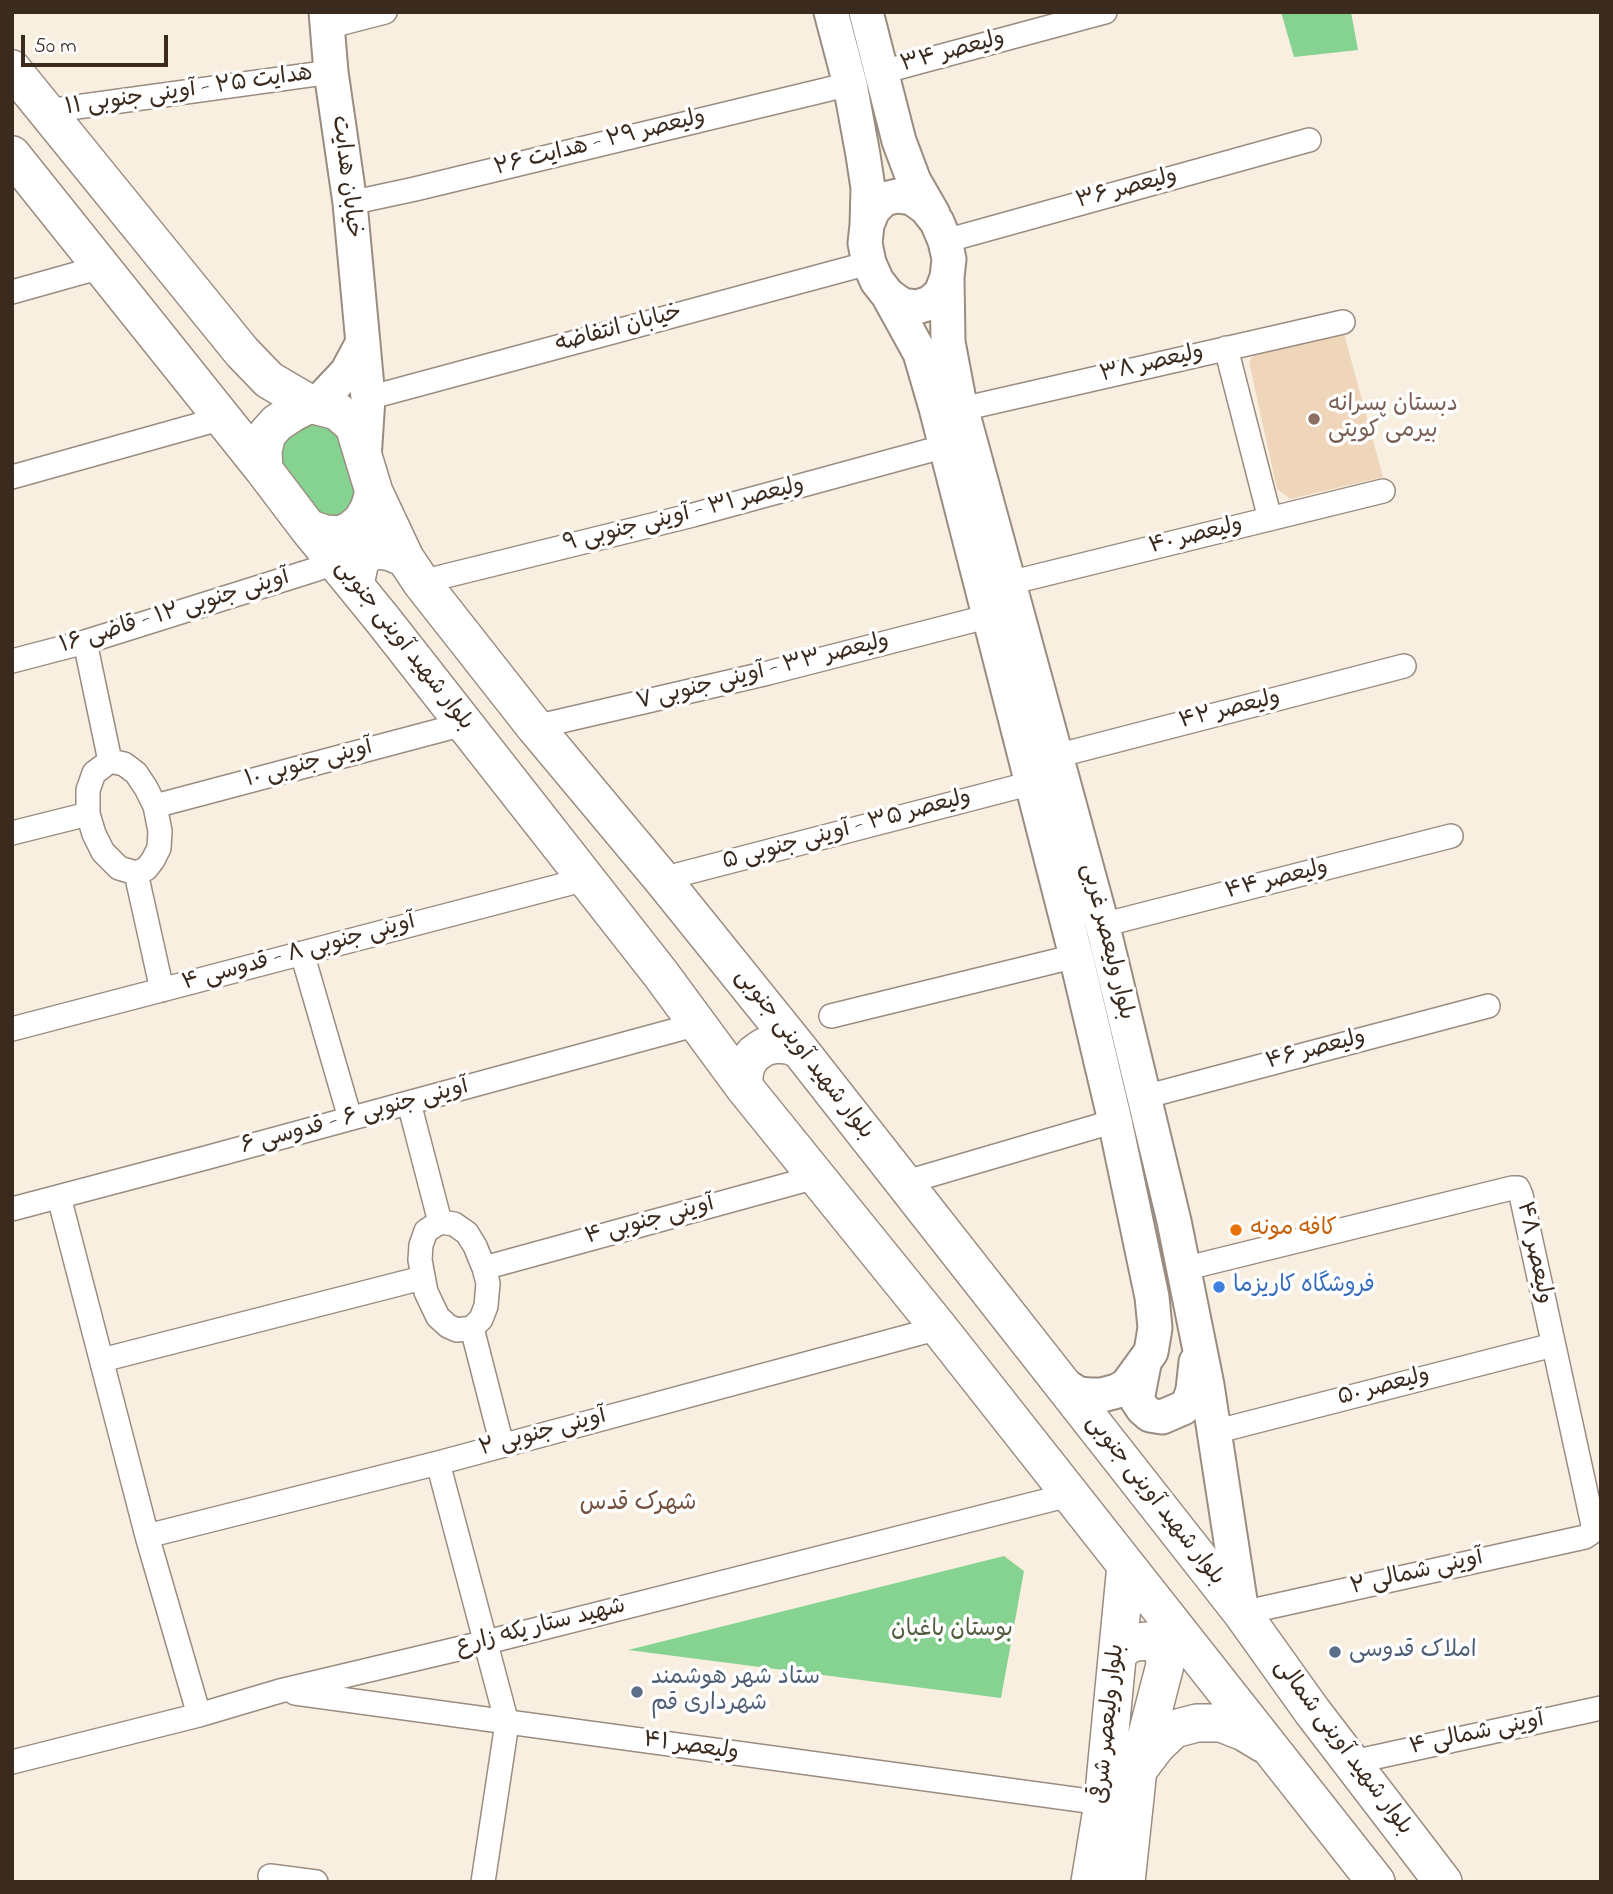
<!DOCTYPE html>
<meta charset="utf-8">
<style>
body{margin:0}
#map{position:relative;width:1613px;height:1894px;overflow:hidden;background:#f9efe1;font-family:"Indie Flower",sans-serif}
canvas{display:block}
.frame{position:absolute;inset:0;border:14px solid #3b2a1e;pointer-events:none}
.scale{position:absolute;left:21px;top:35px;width:147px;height:32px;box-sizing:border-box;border:4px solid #3b2a1e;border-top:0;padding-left:9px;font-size:21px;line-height:24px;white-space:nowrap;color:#3b2a1e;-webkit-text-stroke:5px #fff;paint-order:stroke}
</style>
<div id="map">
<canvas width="1613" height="1894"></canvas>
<div class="frame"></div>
<div class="scale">50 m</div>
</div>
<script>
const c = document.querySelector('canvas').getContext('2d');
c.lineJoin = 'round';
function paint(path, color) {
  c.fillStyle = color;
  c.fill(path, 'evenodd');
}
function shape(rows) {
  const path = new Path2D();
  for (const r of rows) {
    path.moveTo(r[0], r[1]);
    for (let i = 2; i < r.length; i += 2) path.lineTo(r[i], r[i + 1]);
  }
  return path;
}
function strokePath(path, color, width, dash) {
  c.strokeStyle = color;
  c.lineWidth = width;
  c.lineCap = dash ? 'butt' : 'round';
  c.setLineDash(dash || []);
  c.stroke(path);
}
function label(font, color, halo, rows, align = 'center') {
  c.font = font + ' "Indie Flower","Playpen Sans Arabic",sans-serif';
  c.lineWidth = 7;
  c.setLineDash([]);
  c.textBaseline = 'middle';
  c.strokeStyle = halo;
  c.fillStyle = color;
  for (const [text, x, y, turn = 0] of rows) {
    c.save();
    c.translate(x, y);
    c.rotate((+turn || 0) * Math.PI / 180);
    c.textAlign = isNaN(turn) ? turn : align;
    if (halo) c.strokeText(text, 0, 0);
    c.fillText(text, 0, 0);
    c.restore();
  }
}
paint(shape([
 [1343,330,1383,477,1290,499,1277,489,1249,362,1257,349]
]), '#efd6bb');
paint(shape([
 [1281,12,1351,12,1358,50,1294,57],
 [336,421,358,500,352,509,329,522,282,473,279,441,291,426],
 [1004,1556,1024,1571,1001,1698,628,1650]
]), '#86d391');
const street = shape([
 [327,27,385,12],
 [882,72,1105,12],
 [47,111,331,72],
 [350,203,415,189,850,84],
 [945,241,1309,140],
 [12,292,101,267],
 [1226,348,1270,519],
 [368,398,869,263],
 [962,409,1343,322],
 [12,477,223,418],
 [421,582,693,515,946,446],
 [1009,583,1383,491],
 [85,642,110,761],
 [12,661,85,642,317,569,337,562],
 [535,727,768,673,990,616],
 [1056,756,1404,666],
 [110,761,124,764,136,773,146,788,155,806,160,831,159,848,153,860,146,869,136,873,119,868,103,852,94,834,88,814,88,790,94,773,110,761],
 [155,806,464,724],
 [12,833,88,814],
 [136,873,162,990],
 [662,879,1032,783],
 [1102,925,1451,836],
 [302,953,350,1118],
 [831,1016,1076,956],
 [12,1029,586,879],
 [1144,1097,1488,1006],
 [409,1103,440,1222],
 [903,1183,1115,1121],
 [59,1197,147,1536,199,1715],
 [12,1209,209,1157,698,1024],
 [440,1222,454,1224,467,1233,475,1246,484,1268,488,1283,486,1306,481,1319,472,1328,457,1330,448,1326,438,1317,426,1292,420,1260,421,1245,426,1231,440,1222],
 [484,1268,816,1177],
 [1183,1269,1512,1188,1518,1188,1521,1195,1593,1525,1591,1533,1585,1537,1242,1613],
 [472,1328,502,1445],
 [102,1360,422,1278],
 [1214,1432,1553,1345],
 [438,1463,507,1723,483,1882],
 [147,1536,438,1463,939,1328],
 [295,1693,1103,1803],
 [12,1762,199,1715,280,1691,487,1642,1069,1495],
 [1353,1762,1601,1708],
 [270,1876,316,1882]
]);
const secondary = shape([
 [326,12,331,72,350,203,368,398,364,459],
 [831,12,850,84,863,155,868,188,867,225],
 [866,12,899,141,914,181,933,214],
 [897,196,912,198,926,208,937,222,945,241,949,259,947,277,941,293,930,303,917,307,902,305,888,295,877,281,869,263,865,243,867,225,873,210,884,199,897,196],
 [947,277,948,342,959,400,1105,935,1174,1221,1207,1385,1242,1613],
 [888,295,920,353,936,408,1076,956,1115,1121,1152,1297,1155,1328,1151,1352,1127,1385,1117,1391,1102,1395,1090,1395,1079,1394,1061,1383],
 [316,405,347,372,363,342],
 [1144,1364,1137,1400,1143,1409,1150,1415,1162,1417,1183,1408,1189,1402,1193,1390,1196,1362]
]);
const primary = shape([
 [12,69,242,352,269,380,310,404],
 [12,155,264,470],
 [310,404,337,411,354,426,374,492,369,509,361,522,351,530,340,535,325,534,308,528,264,470,263,451,267,434,277,423,292,413,310,404],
 [374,492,405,558,421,582,535,727,662,879,799,1049,1242,1613,1312,1711,1443,1882],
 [308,528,383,620,660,973,744,1087,939,1328,1376,1882],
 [355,585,359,565,365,554,378,550,391,552,405,558],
 [744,1087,744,1075,747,1063,754,1054,764,1047,776,1044,788,1045,799,1049],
 [1118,1653,1128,1645,1136,1642,1148,1641,1158,1645,1164,1654,1165,1665,1138,1769,1126,1882],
 [1141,1766,1157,1745,1174,1729,1197,1723,1221,1723,1244,1732,1264,1744],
 [1090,1882,1103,1803,1126,1565]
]);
strokePath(street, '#9a8c80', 26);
strokePath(secondary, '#9a8c80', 37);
strokePath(primary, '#9a8c80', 40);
strokePath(street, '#fff', 23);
strokePath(secondary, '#fff', 33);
strokePath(primary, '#fff', 37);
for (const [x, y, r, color] of [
 [1314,419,7,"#8d6e63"],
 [1236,1230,7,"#e8710a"],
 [1219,1287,7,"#3f7fe0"],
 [1335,1652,7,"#5c6f8a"],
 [637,1692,7,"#5c6f8a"]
]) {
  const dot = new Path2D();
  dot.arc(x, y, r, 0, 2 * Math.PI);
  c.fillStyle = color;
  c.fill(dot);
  strokePath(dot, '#fff', 2.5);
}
label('23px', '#3b2a1e', '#fff', [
 ["ولیعصر ۳۴",953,53,-15],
 ["هدایت ۲۵ - آوینی جنوبی ۱۱",189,92,-8],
 ["ولیعصر ۲۹ - هدایت ۲۶",600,144,-14],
 ["خیابان هدایت",345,177,83],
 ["ولیعصر ۳۶",1127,190,-15],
 ["خیابان انتفاضه",619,330,-15],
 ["ولیعصر ۳۸",1152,365,-13],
 ["ولیعصر ۳۱ - آوینی جنوبی ۹",684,516,-14],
 ["ولیعصر ۴۰",1196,537,-14],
 ["آوینی جنوبی ۱۲ - قاضی ۱۶",175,613,-17],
 ["بلوار شهید آوینی جنوبی",403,646,52],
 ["ولیعصر ۳۳ - آوینی جنوبی ۷",763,673,-14],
 ["ولیعصر ۴۲",1230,711,-14],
 ["آوینی جنوبی ۱۰",309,765,-15],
 ["ولیعصر ۳۵ - آوینی جنوبی ۵",847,831,-15],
 ["ولیعصر ۴۴",1277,881,-14],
 ["بلوار ولیعصر غربی",1106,942,76],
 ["آوینی جنوبی ۸ - قدوسی ۴",299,954,-15],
 ["ولیعصر ۴۶",1316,1051,-15],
 ["بلوار شهید آوینی جنوبی",803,1055,52],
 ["آوینی جنوبی ۶ - قدوسی ۶",355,1118,-15],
 ["آوینی جنوبی ۴",650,1222,-15],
 ["ولیعصر ۴۸",1533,1253,78],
 ["ولیعصر ۵۰",1384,1388,-15],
 ["آوینی جنوبی ۲",543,1434,-15],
 ["بلوار شهید آوینی جنوبی",1154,1501,52],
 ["آوینی شمالی ۲",1417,1574,-13],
 ["شهید ستار یکه زارع",541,1628,-14],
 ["بلوار ولیعصر شرقی",1110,1724,-84],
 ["آوینی شمالی ۴",1477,1735,-12],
 ["ولیعصر ۴۱",691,1748,8],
 ["بلوار شهید آوینی شمالی",1342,1748,53]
]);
label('23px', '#785e54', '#fff', [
 ["دبستان پسرانه",1328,406],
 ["بیرمی کویتی",1328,432]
], 'left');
label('23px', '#c56008', '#fff', [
 ["کافه مونه",1250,1230]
], 'left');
label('23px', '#366cbe', '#fff', [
 ["فروشگاه کاریزما",1233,1287]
], 'left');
label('23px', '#525d40', '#fff', [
 ["بوستان باغبان",952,1631]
]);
label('23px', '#4e5e75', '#fff', [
 ["املاک قدوسی",1349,1652],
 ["ستاد شهر هوشمند",651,1679],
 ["شهرداری قم",651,1705]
], 'left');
label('24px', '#74503f', '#fff', [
 ["شهرک قدس",638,1505]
]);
</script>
